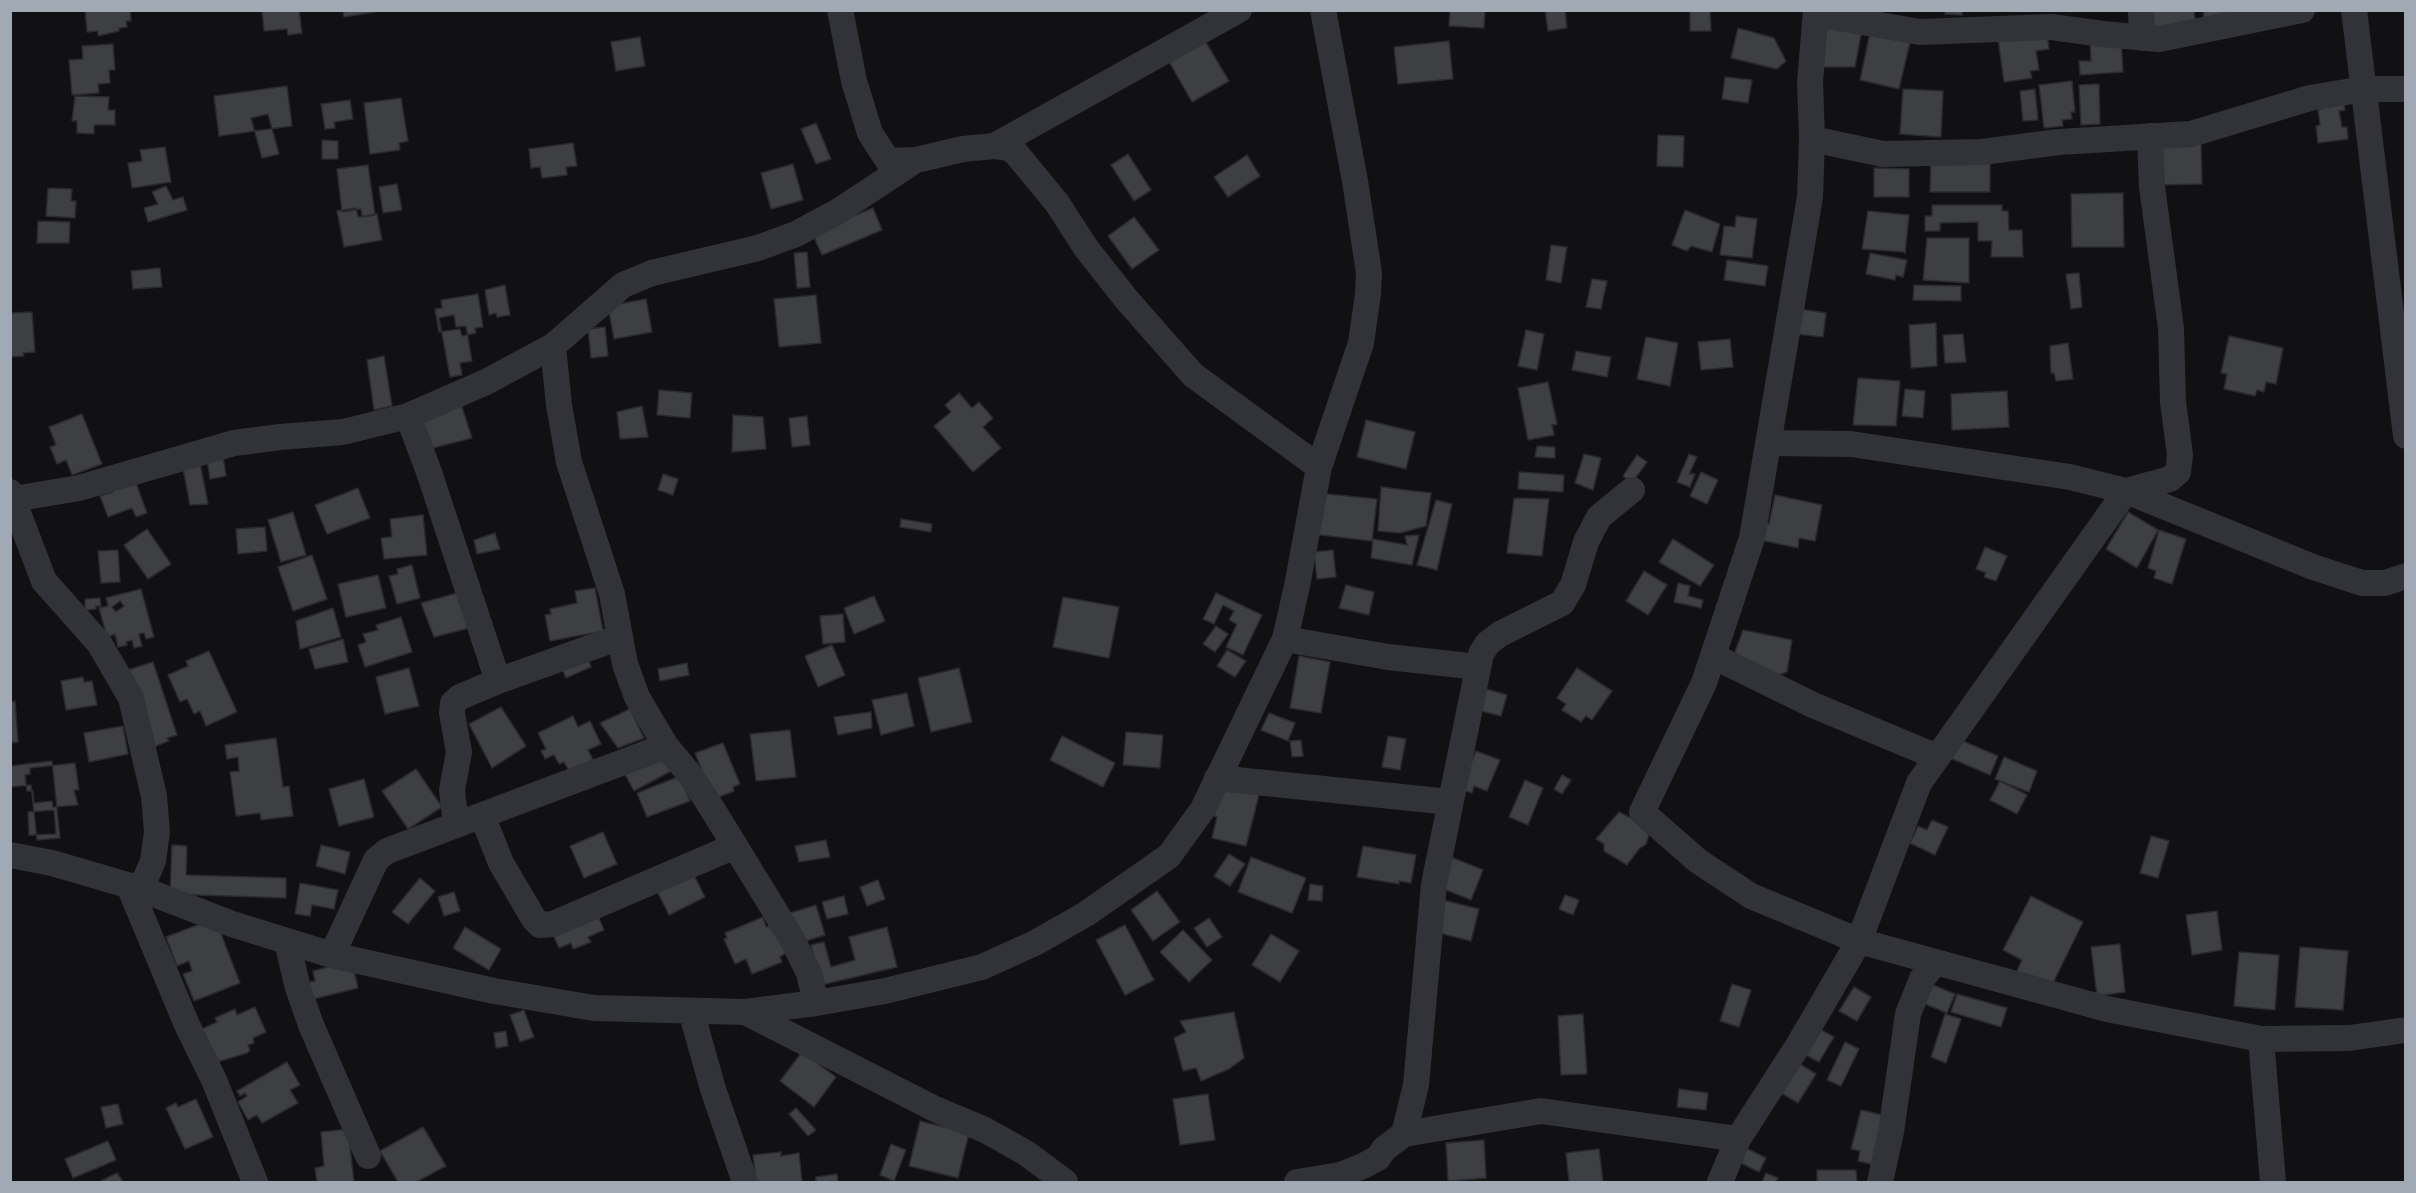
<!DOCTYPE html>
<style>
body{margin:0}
#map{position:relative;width:2416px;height:1193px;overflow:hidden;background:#111113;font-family:Montserrat,sans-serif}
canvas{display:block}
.frame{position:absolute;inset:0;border:12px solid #a1a9b5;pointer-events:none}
</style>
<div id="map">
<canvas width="2416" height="1193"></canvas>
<div class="frame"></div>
</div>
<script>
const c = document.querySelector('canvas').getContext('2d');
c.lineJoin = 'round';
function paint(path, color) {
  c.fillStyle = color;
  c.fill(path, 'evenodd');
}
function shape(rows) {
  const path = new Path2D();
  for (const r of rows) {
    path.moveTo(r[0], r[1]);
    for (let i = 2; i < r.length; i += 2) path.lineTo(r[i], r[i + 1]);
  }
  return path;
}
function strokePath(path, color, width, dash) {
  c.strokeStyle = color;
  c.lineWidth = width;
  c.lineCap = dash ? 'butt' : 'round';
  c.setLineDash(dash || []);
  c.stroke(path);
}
const building = shape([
 [85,10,130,10,131,21,126,21,127,27,119,28,119,31,98,36,98,31,87,32,85,10],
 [262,10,299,10,302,33,288,35,287,29,264,31,262,10],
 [343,10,375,10,375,12,344,17,343,10],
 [1450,10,1485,10,1484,28,1449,26,1450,10],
 [1545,10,1565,10,1567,28,1548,31,1545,10],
 [1690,10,1710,10,1711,31,1690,31,1690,10],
 [1945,10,1962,10,1962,15,1945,14,1945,10],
 [2147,10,2194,10,2196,26,2149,30,2147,10],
 [2203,10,2227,10,2228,16,2204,20,2203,10],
 [1824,25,1862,29,1855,67,1821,67,1824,25],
 [1738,28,1774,38,1786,61,1777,69,1731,58,1738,28],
 [1870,33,1910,42,1899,89,1860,80,1870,33],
 [2047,33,2049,49,2036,51,2039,70,2030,71,2032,78,2004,82,1998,39,2047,33],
 [640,37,645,66,616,71,611,42,640,37],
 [2121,38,2123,72,2080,75,2079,61,2091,61,2090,40,2121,38],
 [1204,39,1229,81,1192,102,1168,60,1204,39],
 [1449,41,1453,79,1398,84,1394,47,1449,41],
 [113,44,115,70,109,70,110,83,98,84,99,93,72,95,69,60,83,59,82,46,113,44],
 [1725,77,1752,80,1748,103,1722,99,1725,77],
 [2072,81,2075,112,2071,112,2072,119,2062,120,2063,126,2044,128,2039,85,2072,81],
 [2099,84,2100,124,2081,125,2079,85,2099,84],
 [287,86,292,126,219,136,214,96,287,86],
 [1903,89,1943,91,1941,137,1900,134,1903,89],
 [2035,89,2038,120,2023,121,2020,91,2035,89],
 [75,96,109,97,108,110,115,110,115,125,94,125,94,134,77,133,77,121,72,121,75,96],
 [2343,97,2345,110,2339,111,2342,127,2347,127,2348,139,2318,143,2316,126,2320,125,2318,110,2343,97],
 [401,98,408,141,399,143,400,150,370,154,364,103,401,98],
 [350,100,353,119,334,122,335,128,325,129,321,104,350,100],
 [268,114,279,154,262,158,251,118,268,114],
 [816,123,831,159,816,164,801,129,816,123],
 [1658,135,1684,136,1683,167,1657,166,1658,135],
 [322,140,338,141,338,159,322,159,322,140],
 [2201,140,2202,184,2158,185,2156,141,2201,140],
 [573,143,577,166,566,167,567,175,542,178,540,167,531,168,529,149,573,143],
 [165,147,171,182,132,188,128,163,142,161,140,150,165,147],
 [1128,154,1151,190,1134,201,1111,165,1128,154],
 [1247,155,1260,176,1228,197,1214,177,1247,155],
 [1931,161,1990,162,1990,192,1930,192,1931,161],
 [793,164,803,200,771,209,761,173,793,164],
 [368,165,375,215,362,217,361,209,342,212,337,169,368,165],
 [1874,168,1909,169,1909,197,1874,197,1874,168],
 [397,184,402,210,383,213,379,187,397,184],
 [166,186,173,200,183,197,187,210,148,222,144,208,158,204,152,192,166,186],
 [48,188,72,189,71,201,76,201,75,218,46,216,48,188],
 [2123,193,2124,247,2072,247,2071,194,2123,193],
 [1932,205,2002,205,2002,211,2008,211,2009,230,2022,230,2023,257,1991,257,1992,241,1978,241,1978,222,1940,223,1940,231,1925,231,1925,216,1932,216,1932,205],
 [356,208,358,217,377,214,382,240,344,247,337,211,356,208],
 [873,208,882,230,822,255,812,233,873,208],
 [1685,210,1720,224,1712,252,1691,246,1687,251,1672,245,1685,210],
 [1868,211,1909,215,1905,254,1904,252,1862,249,1868,211],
 [1736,216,1757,219,1752,258,1720,255,1724,226,1735,227,1736,216],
 [1134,217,1159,250,1132,269,1108,236,1134,217],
 [38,221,70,222,69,243,37,243,38,221],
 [1927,238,1969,238,1969,283,1923,280,1927,238],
 [1551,245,1567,247,1561,283,1546,280,1551,245],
 [807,252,810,287,797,288,794,253,807,252],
 [1870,253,1907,260,1903,277,1896,275,1895,280,1866,274,1870,253],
 [1727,260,1768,266,1765,286,1724,280,1727,260],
 [160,268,162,287,133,289,131,271,160,268],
 [2079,273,2082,307,2071,309,2066,274,2079,273],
 [1592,279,1607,281,1601,309,1586,307,1592,279],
 [505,285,510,315,497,317,496,313,489,315,485,290,505,285],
 [1914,285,1961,286,1961,301,1913,300,1914,285],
 [478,294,483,327,475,328,476,333,462,336,460,329,439,332,435,309,442,308,441,300,478,294],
 [816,295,821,343,779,347,774,299,816,295],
 [646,299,652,332,614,339,608,306,646,299],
 [1800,309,1826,313,1823,337,1796,334,1800,309],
 [32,312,35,352,23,353,24,356,10,357,11,313,32,312],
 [454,315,456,327,466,326,472,361,460,363,462,375,450,377,439,318,454,315],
 [1936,323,1937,366,1911,368,1909,325,1936,323],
 [605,327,608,356,591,358,588,329,605,327],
 [1526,330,1544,334,1537,370,1518,366,1526,330],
 [1963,334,1966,362,1945,363,1943,335,1963,334],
 [2229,336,2283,348,2276,384,2266,382,2264,392,2257,390,2255,396,2224,389,2227,374,2221,373,2229,336],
 [1646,337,1678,343,1670,386,1637,379,1646,337],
 [1730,339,1733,367,1701,370,1698,342,1730,339],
 [2068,343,2073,379,2056,381,2054,373,2051,373,2050,346,2068,343],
 [1576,351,1611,357,1607,377,1572,370,1576,351],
 [384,356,392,406,374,410,367,360,384,356],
 [1858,378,1900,381,1896,426,1853,425,1858,378],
 [1548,382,1557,424,1552,425,1554,435,1528,440,1518,388,1548,382],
 [1905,389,1925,391,1923,418,1902,416,1905,389],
 [659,390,692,393,690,418,657,415,659,390],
 [2007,391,2009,427,1952,430,1951,394,2007,391],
 [959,393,972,408,979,402,993,418,983,427,1001,448,973,472,934,426,951,412,945,405,959,393],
 [461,404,472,438,429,449,417,419,461,404],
 [642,406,648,437,620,439,617,412,642,406],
 [82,414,102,464,72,475,66,460,57,464,50,447,56,445,49,427,82,414],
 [733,415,763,417,766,449,732,452,733,415],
 [807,416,810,445,792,447,789,418,807,416],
 [1366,420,1415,432,1406,469,1357,457,1366,420],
 [1537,446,1555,447,1555,458,1535,457,1537,446],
 [222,449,226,476,210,479,206,452,222,449],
 [1584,454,1601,458,1593,490,1575,483,1584,454],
 [1689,454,1697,457,1689,474,1695,474,1690,487,1677,482,1689,454],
 [1637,455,1647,462,1632,483,1623,476,1637,455],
 [199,458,208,504,190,505,182,463,199,458],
 [1519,472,1564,475,1563,492,1518,489,1519,472],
 [1701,472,1718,480,1707,504,1690,496,1701,472],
 [663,474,678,479,673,495,658,490,663,474],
 [135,480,147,513,136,517,132,508,108,517,100,496,113,492,112,488,135,480],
 [1381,487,1431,493,1426,526,1400,533,1378,531,1381,487],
 [358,488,370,518,327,534,315,505,358,488],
 [1317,493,1377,499,1372,541,1312,534,1317,493],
 [1775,495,1822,505,1815,541,1799,538,1798,548,1756,539,1760,522,1769,524,1775,495],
 [1514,498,1549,499,1542,556,1507,553,1514,498],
 [1436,500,1452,504,1437,570,1417,565,1436,500],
 [293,512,306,555,281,562,268,520,293,512],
 [2128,512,2158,530,2137,568,2106,549,2128,512],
 [423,515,427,555,384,559,381,538,392,537,390,519,423,515],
 [901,519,932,524,931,532,900,527,901,519],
 [265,527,267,551,238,554,236,529,265,527],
 [147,529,171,564,148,579,124,545,147,529],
 [2159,530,2186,539,2172,584,2154,578,2156,571,2148,568,2159,530],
 [495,533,500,549,477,554,474,540,495,533],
 [1419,535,1412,565,1371,558,1373,539,1407,545,1405,536,1419,535],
 [1673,539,1714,565,1700,586,1659,562,1673,539],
 [1985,547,2007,556,1996,581,1984,577,1986,573,1976,569,1985,547],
 [118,550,120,582,101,583,98,551,118,550],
 [1333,550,1336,577,1317,579,1314,552,1333,550],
 [312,555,327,599,293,611,278,567,312,555],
 [412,565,420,598,397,604,389,576,398,574,397,569,412,565],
 [1644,571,1667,585,1648,615,1626,601,1644,571],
 [378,575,386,608,346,617,338,584,378,575],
 [1678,583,1690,586,1688,596,1703,600,1701,608,1674,602,1678,583],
 [1346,585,1374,592,1369,615,1339,608,1346,585],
 [595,588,603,631,550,641,545,615,551,614,550,609,577,603,575,591,595,588],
 [141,589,154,637,146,639,144,633,139,634,142,646,134,648,132,640,126,642,127,645,118,647,115,634,107,637,99,608,108,606,106,598,141,589],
 [120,601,124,606,116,612,112,607,120,601],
 [461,592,473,627,434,637,421,603,461,592],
 [1216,593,1262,615,1243,655,1226,647,1237,624,1229,620,1234,611,1223,605,1214,624,1203,619,1216,593],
 [874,596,885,621,854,634,844,608,874,596],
 [1063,597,1119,607,1109,658,1053,647,1063,597],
 [100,598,101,606,96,606,96,609,85,610,85,599,100,598],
 [333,608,341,637,300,649,296,621,333,608],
 [843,614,845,642,823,644,820,616,843,614],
 [401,617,412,652,365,667,358,645,366,642,363,634,378,630,376,625,401,617],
 [1216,626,1228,634,1215,652,1203,644,1216,626],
 [1743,630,1792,640,1787,672,1779,675,1731,663,1743,630],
 [343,639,348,662,315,669,309,649,343,639],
 [832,645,845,675,818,687,805,656,832,645],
 [1227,650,1246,661,1235,677,1217,666,1227,650],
 [209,651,237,712,206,726,200,711,194,714,187,699,180,702,168,675,188,666,186,661,209,651],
 [585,652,591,667,566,678,560,664,585,652],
 [1299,656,1330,662,1321,713,1290,708,1299,656],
 [153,662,177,735,167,738,169,741,153,747,128,670,153,662],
 [687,663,689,675,660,681,658,669,687,663],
 [409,668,419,706,385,714,376,677,409,668],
 [959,668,972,722,931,732,918,678,959,668],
 [1577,668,1612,691,1592,720,1586,716,1581,722,1562,710,1566,704,1557,698,1577,668],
 [83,677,84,682,92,681,97,705,66,710,61,681,83,677],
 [1486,689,1507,695,1501,716,1481,711,1486,689],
 [907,693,914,726,881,735,872,700,907,693],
 [15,701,18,742,10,743,10,702,15,701],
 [501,707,526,746,492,768,469,724,501,707],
 [630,709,644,738,618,748,600,723,630,709],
 [871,712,872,728,838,735,834,717,871,712],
 [1269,713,1295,723,1288,741,1261,730,1269,713],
 [573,716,578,727,590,721,601,744,588,750,593,760,569,771,564,762,559,764,554,755,545,759,541,751,546,749,538,733,573,716],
 [123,726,128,754,89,762,84,733,123,726],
 [790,730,796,777,756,781,750,734,790,730],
 [1126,732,1163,735,1160,768,1123,765,1126,732],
 [1062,736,1115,763,1103,787,1050,760,1062,736],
 [1388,736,1406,739,1400,770,1382,767,1388,736],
 [276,738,283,787,289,786,293,816,261,820,260,813,236,816,230,772,239,771,238,757,227,759,225,745,276,738],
 [1958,739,1998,756,1990,775,1950,758,1958,739],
 [1301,740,1303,756,1292,757,1290,741,1301,740],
 [723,743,740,784,733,787,734,791,714,799,695,753,723,743],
 [1476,751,1500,760,1487,791,1474,786,1472,793,1460,789,1476,751],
 [663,752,673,770,634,791,624,772,663,752],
 [2004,757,2037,771,2029,792,1995,779,2004,757],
 [52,761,60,838,37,840,31,785,10,787,10,766,52,761],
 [75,763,79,790,74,790,78,805,53,807,52,801,34,803,33,791,27,791,25,775,30,774,30,768,75,763],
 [416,769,442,807,408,829,382,791,416,769],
 [1562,775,1571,780,1562,794,1554,789,1562,775],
 [680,776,690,801,647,817,637,793,680,776],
 [364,779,374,817,339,826,329,789,364,779],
 [1525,780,1543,788,1528,825,1509,817,1525,780],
 [2000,781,2027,795,2017,814,1990,800,2000,781],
 [1227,782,1260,791,1246,846,1212,838,1217,817,1212,815,1227,782],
 [54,810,56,834,29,835,28,812,54,810],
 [1619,812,1651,828,1646,844,1639,849,1627,865,1604,851,1604,844,1596,839,1619,812],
 [1932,820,1948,827,1935,855,1910,843,1918,826,1927,830,1932,820],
 [603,832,617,864,584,878,570,846,603,832],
 [2151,836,2169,841,2158,878,2140,873,2151,836],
 [826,840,830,857,799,862,795,846,826,840],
 [172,845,187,846,186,875,286,878,286,898,170,894,172,845],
 [321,845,350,852,345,874,316,866,321,845],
 [1363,846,1416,855,1411,883,1399,881,1399,884,1357,877,1363,846],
 [1229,854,1245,864,1230,886,1214,876,1229,854],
 [1251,857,1306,878,1292,913,1238,892,1251,857],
 [1451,857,1483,870,1471,900,1439,887,1451,857],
 [690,867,705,897,669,915,654,885,690,867],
 [420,878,435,891,408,924,392,912,420,878],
 [878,880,885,899,867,906,860,887,878,880],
 [300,883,338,890,334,909,312,905,310,916,295,914,300,883],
 [1310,884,1323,886,1322,901,1308,900,1310,884],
 [1157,891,1180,922,1153,941,1131,910,1157,891],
 [454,892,460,911,444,916,438,897,454,892],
 [1565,895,1579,900,1573,915,1559,909,1565,895],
 [844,896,848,914,827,919,822,902,844,896],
 [2031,896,2083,922,2050,989,2016,973,2022,960,2003,950,2031,896],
 [1443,900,1479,909,1471,941,1435,932,1443,900],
 [816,905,825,935,799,943,790,913,816,905],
 [595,909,604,930,588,937,591,942,573,949,571,943,559,948,550,928,595,909],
 [2217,911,2222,950,2192,955,2186,915,2217,911],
 [763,917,766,927,773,924,788,951,780,957,782,962,752,974,746,959,735,964,724,939,727,938,725,933,763,917],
 [1209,918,1222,937,1207,947,1194,928,1209,918],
 [208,921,218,926,240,983,194,1001,183,974,192,971,189,961,177,966,166,937,208,921],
 [1125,925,1154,980,1125,995,1096,940,1125,925],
 [465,927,501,949,489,970,453,948,465,927],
 [887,927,897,967,821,985,811,945,824,942,831,967,855,960,849,937,887,927],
 [1183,930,1212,960,1189,982,1160,952,1183,930],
 [1271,934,1299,951,1280,982,1252,965,1271,934],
 [2120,944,2125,992,2097,996,2091,947,2120,944],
 [2300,947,2348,951,2343,1010,2295,1007,2300,947],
 [2239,952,2279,955,2275,1010,2234,1006,2239,952],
 [352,961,358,988,309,1000,305,983,315,981,313,971,352,961],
 [1928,983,1955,994,1947,1013,1916,1000,1928,983],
 [1732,984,1751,990,1739,1027,1720,1021,1732,984],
 [1854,987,1871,997,1857,1021,1839,1011,1854,987],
 [1957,994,2007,1008,2001,1027,1951,1012,1957,994],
 [255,1007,266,1032,253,1038,254,1043,248,1045,250,1050,247,1053,217,1062,198,1031,217,1022,215,1018,235,1009,237,1015,255,1007],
 [524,1010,534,1037,520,1042,510,1015,524,1010],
 [1234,1012,1244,1058,1229,1069,1201,1081,1196,1068,1183,1071,1174,1038,1186,1032,1180,1021,1234,1012],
 [1583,1014,1587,1074,1561,1075,1558,1016,1583,1014],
 [1945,1014,1961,1019,1946,1063,1931,1057,1945,1014],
 [1818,1028,1834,1037,1819,1062,1804,1054,1818,1028],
 [506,1031,508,1046,496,1048,494,1033,506,1031],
 [1845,1042,1859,1049,1841,1086,1827,1080,1845,1042],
 [802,1052,836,1077,814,1107,780,1081,802,1052],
 [287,1062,300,1085,290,1090,298,1103,262,1123,257,1115,248,1120,238,1102,247,1096,245,1093,240,1096,237,1091,287,1062],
 [1797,1062,1816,1074,1798,1103,1778,1091,1797,1062],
 [1679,1089,1708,1093,1706,1110,1677,1107,1679,1089],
 [1208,1094,1215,1140,1180,1145,1173,1099,1208,1094],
 [196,1099,213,1137,185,1149,166,1108,176,1103,178,1107,196,1099],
 [118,1104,123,1124,106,1128,101,1107,118,1104],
 [796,1108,816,1130,808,1136,789,1114,796,1108],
 [1861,1110,1891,1117,1879,1166,1858,1161,1860,1151,1851,1149,1861,1110],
 [920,1121,969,1133,958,1178,909,1166,920,1121],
 [423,1127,446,1166,416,1182,398,1182,380,1151,423,1127],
 [348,1129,354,1182,317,1182,315,1168,324,1166,321,1132,348,1129],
 [1484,1140,1486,1178,1448,1181,1446,1143,1484,1140],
 [108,1141,116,1160,73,1178,65,1159,108,1141],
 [891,1144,906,1150,894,1181,880,1175,891,1144],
 [1742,1146,1766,1158,1759,1172,1735,1160,1742,1146],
 [1599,1149,1603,1182,1569,1182,1566,1153,1599,1149],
 [781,1152,781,1156,799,1153,802,1182,756,1182,753,1155,781,1152],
 [1817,1170,1856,1170,1857,1182,1817,1182,1817,1170],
 [117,1173,123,1182,99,1182,117,1173],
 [1766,1173,1778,1178,1776,1182,1762,1182,1766,1173],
 [837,1174,838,1182,816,1182,816,1177,837,1174]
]);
paint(building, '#3d3f43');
strokePath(building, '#2b2b2f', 1.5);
strokePath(shape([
 [840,10,854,81,870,133,888,161,916,160,963,149,994,146,1008,148,1015,152,1057,203,1086,248,1127,300,1193,375,1319,467],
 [1816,10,1810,82,1812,139,1810,197,1752,538,1704,683,1642,812,1698,861,1751,896,1859,941,2107,1009,2261,1039,2349,1038,2406,1030],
 [2141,10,2142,38],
 [2354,10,2406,436],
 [1816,14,1920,32,2051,27,2103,34,2159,39,2302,10],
 [1812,139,1883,154,1982,152,2059,142,2191,134,2310,98,2364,89,2406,89],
 [994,146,1239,10],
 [553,346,559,405,569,462,612,594,625,664,637,697,666,746,691,776,713,810,792,939,809,973,816,1003],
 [408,416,429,472,498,681],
 [1769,443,1851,444,2070,477,2126,491,2313,567,2362,583,2385,583,2406,576],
 [10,492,44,581,99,643,131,698,154,796,157,832,153,861,141,889],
 [14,499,79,488,234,443,280,437,343,432,408,416,486,382,553,346,623,285,652,273,758,248,796,234,837,212,916,160],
 [1285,639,1388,657,1478,667],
 [1713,656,1813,705,1937,757],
 [1217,778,1450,802],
 [482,815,501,863,534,919,540,925,553,924,735,846],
 [456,825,452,790,459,752,452,713,453,703,460,697,498,681,620,637],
 [10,855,52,863,141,889,232,924,332,955,494,991,594,1008,745,1012,816,1003,885,991,982,967,1035,943,1086,914,1169,856,1203,809,1285,639,1297,586,1319,467,1361,343,1368,294,1369,273,1355,181,1323,10],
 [129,886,187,1025,214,1080,255,1182],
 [287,942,298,988,311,1025,368,1156],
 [332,955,376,860,387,851,666,746],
 [691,1011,713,1089,745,1182],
 [745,1012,935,1109,985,1130,1026,1153,1065,1182],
 [2261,1039,2273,1182],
 [1404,1134,1541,1111,1738,1139],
 [1297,1182,1340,1175,1363,1166,1378,1158,1384,1149,1404,1134,1416,1085,1434,884,1481,654,1487,644,1500,634,1562,603,1573,585,1586,542,1599,517,1632,490],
 [1720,1182,1738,1139,1799,1044,1859,941,1919,783,2126,491,2170,479,2178,472,2180,455,2173,402,2171,328,2152,187,2150,136],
 [1880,1182,1891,1132,1908,1014,1922,979,1935,962]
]), '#323338', 26);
</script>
